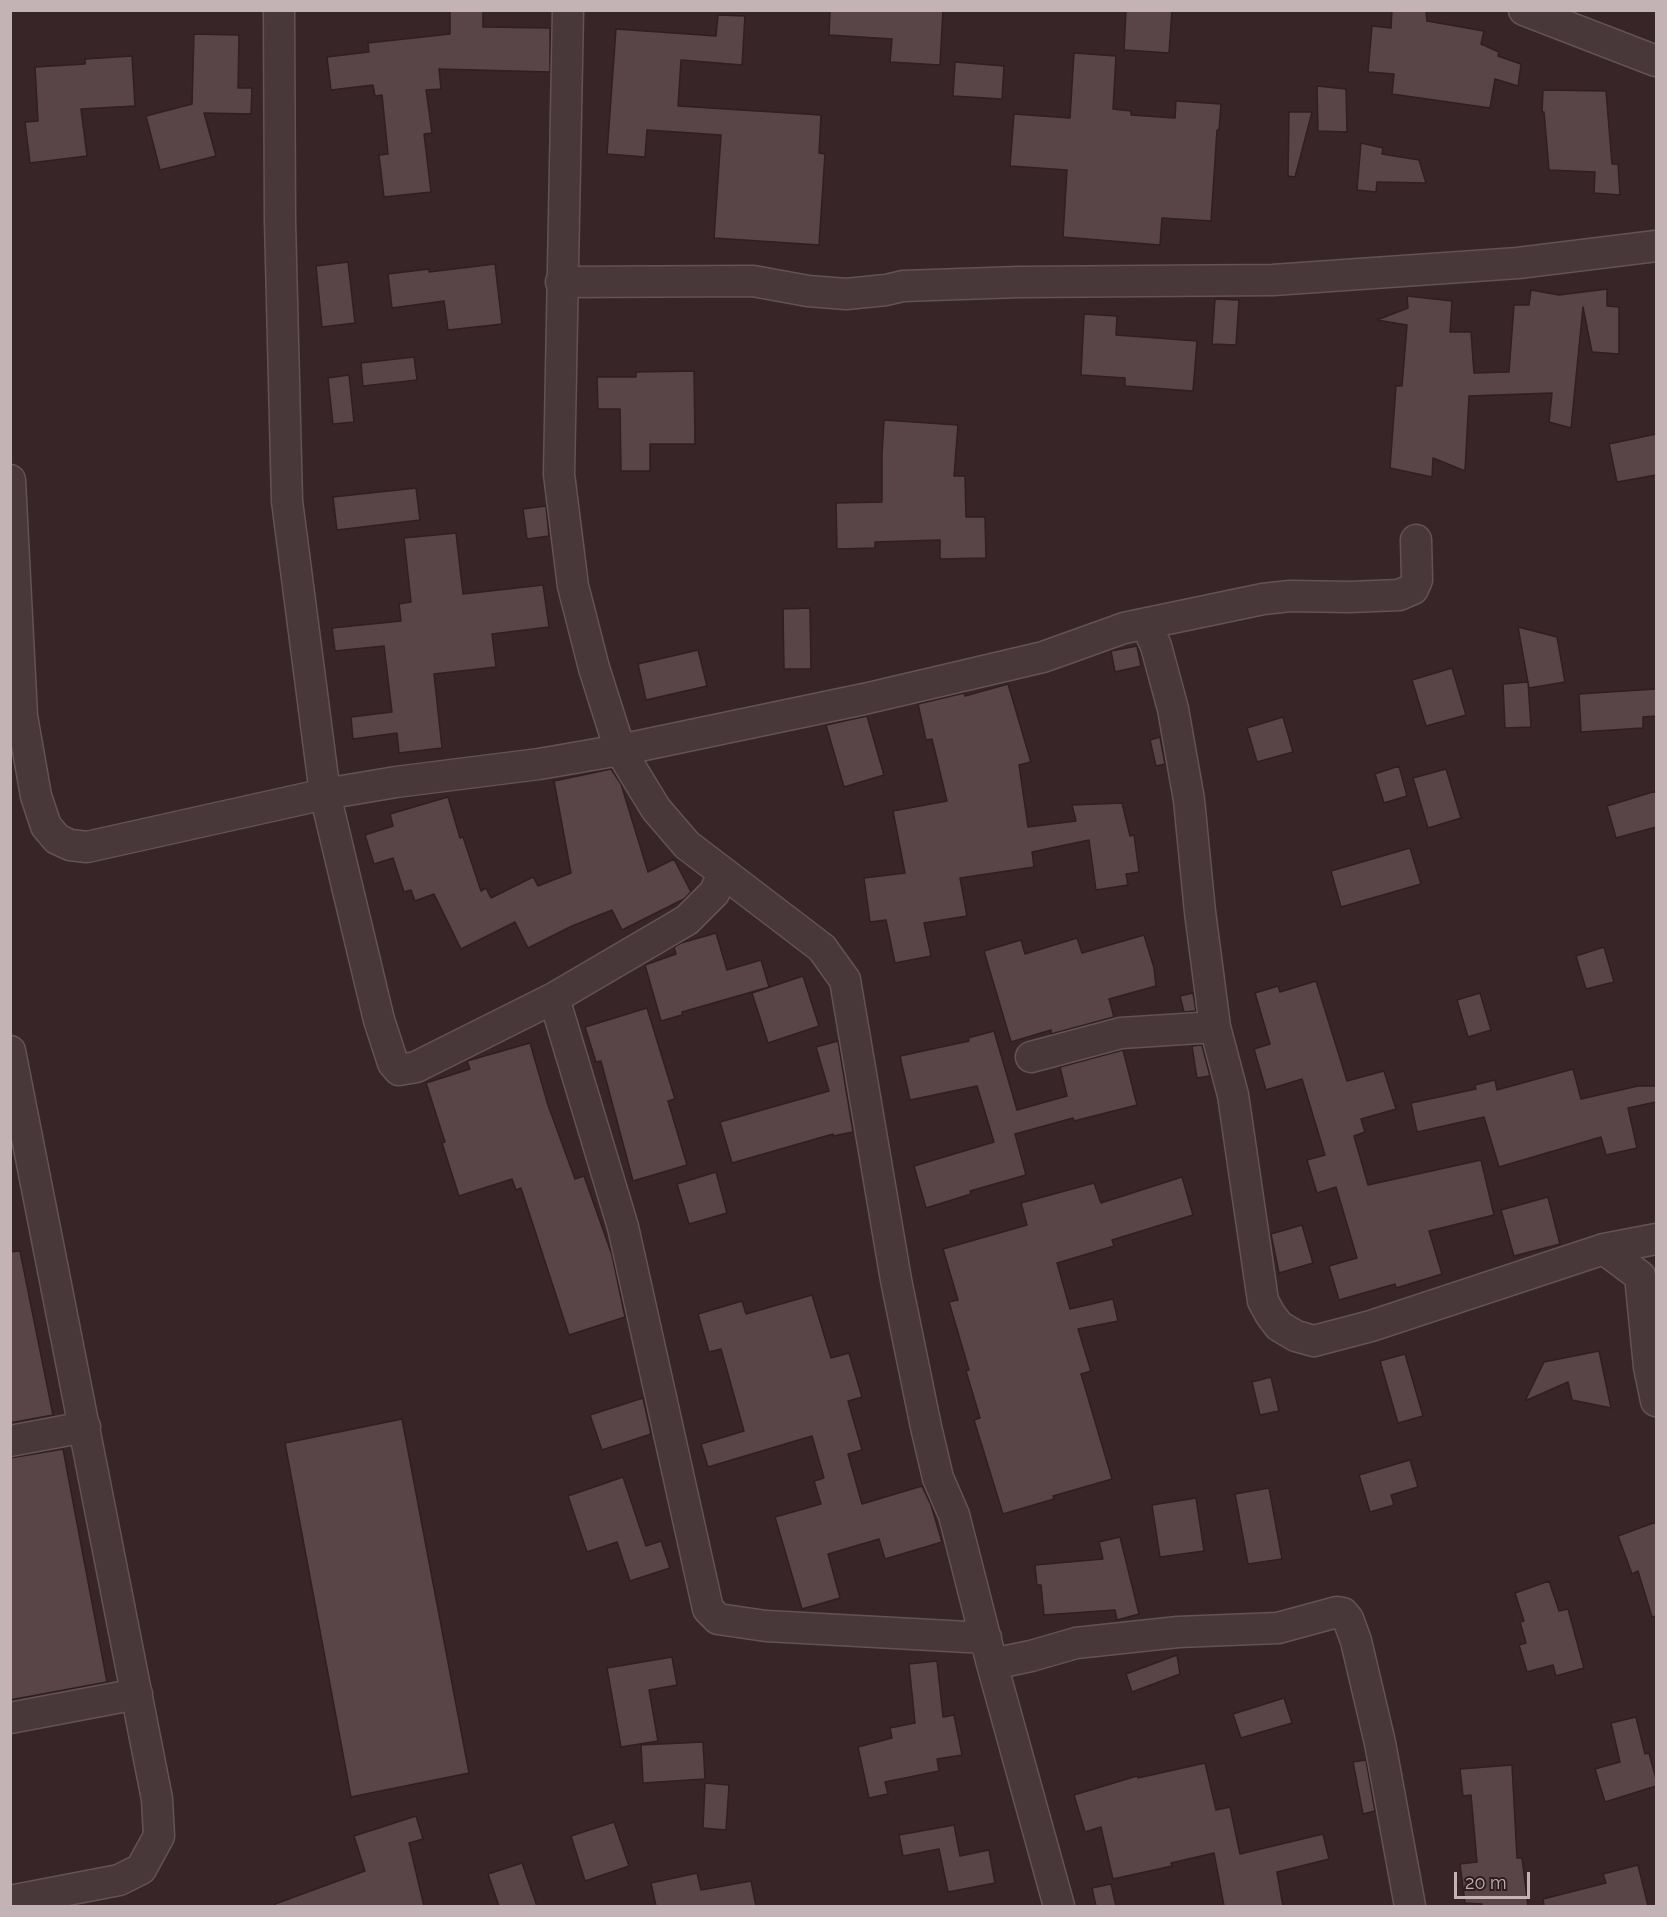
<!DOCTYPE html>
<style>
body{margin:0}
#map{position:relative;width:1667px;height:1917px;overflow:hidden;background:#382528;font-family:Raleway,sans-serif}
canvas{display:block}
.frame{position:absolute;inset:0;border:12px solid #c4b3b5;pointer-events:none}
.scale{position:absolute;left:1454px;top:1872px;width:76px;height:27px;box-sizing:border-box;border:3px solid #c4b3b5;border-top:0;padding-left:8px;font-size:18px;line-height:21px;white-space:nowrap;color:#c4b3b5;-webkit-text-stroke:4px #2d1d20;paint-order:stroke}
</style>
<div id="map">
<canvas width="1667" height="1917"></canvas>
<div class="frame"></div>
<div class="scale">20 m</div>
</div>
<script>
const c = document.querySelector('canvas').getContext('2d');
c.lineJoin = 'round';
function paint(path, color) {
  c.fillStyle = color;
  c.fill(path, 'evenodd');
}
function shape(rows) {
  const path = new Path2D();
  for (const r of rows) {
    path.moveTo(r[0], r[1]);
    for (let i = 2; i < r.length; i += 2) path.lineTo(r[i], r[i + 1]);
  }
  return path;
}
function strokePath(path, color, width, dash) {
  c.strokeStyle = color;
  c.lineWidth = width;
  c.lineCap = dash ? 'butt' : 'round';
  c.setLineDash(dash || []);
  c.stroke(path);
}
const building = shape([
 [450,10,483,10,483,27,550,28,550,72,439,69,441,89,426,90,432,133,424,134,431,192,384,197,379,155,388,154,382,95,375,96,373,85,331,90,327,57,369,52,368,43,450,34,450,10],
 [830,10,943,10,940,65,890,62,892,39,829,35,830,10],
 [1126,10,1172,10,1169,53,1124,50,1126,10],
 [1392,10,1426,10,1427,21,1484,31,1481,44,1499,52,1498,56,1521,64,1518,86,1495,79,1490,108,1392,94,1394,74,1368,72,1372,26,1391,28,1392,10],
 [718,15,745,16,742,65,681,60,678,106,821,115,819,153,825,154,819,245,714,238,721,135,647,130,645,157,607,154,616,29,716,36,718,15],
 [194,34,239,35,238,88,252,88,251,114,204,113,216,156,160,170,146,116,192,104,194,34],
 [1074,53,1116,56,1113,109,1131,111,1131,115,1175,118,1176,101,1221,104,1219,130,1217,130,1211,221,1162,218,1160,245,1063,237,1067,170,1010,166,1014,114,1070,118,1074,53],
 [132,56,135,106,81,109,87,156,30,163,25,122,38,121,35,67,85,64,85,59,132,56],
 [955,62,1004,66,1002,99,953,96,955,62],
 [1317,86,1346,89,1347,132,1318,131,1317,86],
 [1543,90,1606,91,1612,164,1618,164,1620,195,1594,193,1595,172,1549,170,1544,112,1542,112,1543,90],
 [1289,112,1312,112,1295,177,1288,176,1289,112],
 [1361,143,1383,148,1382,154,1419,160,1426,183,1377,182,1376,192,1357,190,1361,143],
 [348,262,355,323,322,327,316,266,348,262],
 [495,264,502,324,448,330,444,301,392,308,388,274,429,269,429,272,495,264],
 [1607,289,1607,306,1619,307,1619,354,1592,352,1583,307,1571,428,1549,422,1552,393,1469,396,1465,471,1433,458,1432,477,1390,468,1396,386,1402,386,1407,325,1377,320,1408,308,1407,296,1452,301,1450,332,1471,332,1474,373,1509,372,1514,305,1529,305,1531,290,1559,295,1607,289],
 [1215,299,1239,300,1236,345,1212,344,1215,299],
 [1084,314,1117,316,1116,335,1197,341,1193,391,1125,386,1125,378,1081,375,1084,314],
 [414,357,417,380,363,386,361,363,414,357],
 [694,371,695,444,650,444,650,471,621,471,620,409,598,409,597,377,636,377,636,372,694,371],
 [349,375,354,422,333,424,328,378,349,375],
 [884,420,958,425,954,476,965,476,966,517,985,517,986,558,940,559,940,540,875,542,875,548,837,549,836,503,882,502,882,454,884,420],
 [1656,434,1656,475,1617,482,1609,444,1656,434],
 [416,488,420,520,337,530,333,497,416,488],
 [546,506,549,536,527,539,523,509,546,506],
 [456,533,463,594,543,585,549,627,492,634,496,667,434,674,442,748,399,753,397,733,353,739,351,717,392,712,384,646,335,651,332,628,401,621,399,604,411,602,404,538,456,533],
 [810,608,811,669,784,669,783,609,810,608],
 [1518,627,1557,637,1565,682,1529,688,1518,627],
 [1137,646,1141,666,1115,672,1111,651,1137,646],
 [698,650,707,686,646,700,638,664,698,650],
 [1452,668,1466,715,1426,726,1412,680,1452,668],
 [1528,682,1531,727,1505,728,1503,684,1528,682],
 [1008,684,1031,762,1019,765,1028,827,1076,821,1072,805,1122,803,1130,836,1134,835,1139,872,1126,874,1128,885,1096,890,1089,840,1032,852,1034,867,960,878,967,916,924,923,931,956,895,963,886,920,870,922,864,878,905,873,893,811,947,801,932,739,926,740,918,704,964,693,965,696,1008,684],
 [1656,689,1656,716,1643,717,1643,728,1581,732,1579,694,1656,689],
 [867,716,884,775,844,787,826,725,867,716],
 [1283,717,1293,752,1257,762,1247,728,1283,717],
 [1160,737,1165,764,1156,766,1150,740,1160,737],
 [1399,766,1407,796,1384,803,1375,774,1399,766],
 [611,769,621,784,648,872,674,859,691,892,684,899,622,930,612,910,572,926,528,948,515,922,461,949,434,894,415,901,411,890,404,892,393,858,374,864,365,835,393,826,390,814,448,797,460,838,463,837,481,891,486,888,491,898,533,877,538,886,571,873,554,781,611,769],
 [1446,769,1461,818,1428,828,1413,778,1446,769],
 [1656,791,1656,827,1616,838,1607,806,1656,791],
 [1410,848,1421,884,1341,907,1331,871,1410,848],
 [716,933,727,970,761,960,769,987,682,1012,682,1015,661,1021,645,965,676,954,674,947,681,943,716,933],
 [1144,935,1154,968,1156,986,1109,999,1114,1017,1051,1034,1051,1030,1011,1042,984,951,1021,940,1025,954,1077,938,1082,953,1144,935],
 [1604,947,1614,982,1586,989,1576,956,1604,947],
 [803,976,819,1026,768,1043,752,993,803,976],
 [1316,981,1347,1081,1384,1071,1396,1109,1361,1119,1365,1132,1354,1136,1368,1185,1481,1160,1494,1215,1429,1231,1442,1274,1396,1288,1395,1284,1339,1300,1329,1266,1357,1258,1336,1187,1317,1193,1307,1160,1325,1155,1302,1079,1266,1090,1254,1049,1270,1044,1255,993,1278,986,1280,992,1316,981],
 [1193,993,1196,1011,1184,1012,1180,996,1193,993],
 [1480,993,1491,1030,1468,1037,1457,1000,1480,993],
 [647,1008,675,1099,668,1101,687,1165,633,1181,601,1061,596,1062,585,1027,647,1008],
 [994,1031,1017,1110,1067,1096,1060,1067,1123,1050,1137,1105,1074,1121,1073,1118,1015,1134,1026,1175,970,1191,971,1194,926,1208,914,1166,994,1142,977,1086,910,1100,900,1056,969,1041,968,1038,994,1031],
 [838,1041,853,1132,833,1136,833,1134,732,1163,720,1122,829,1091,816,1047,838,1041],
 [530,1043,548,1105,575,1179,584,1176,612,1255,625,1317,569,1335,521,1188,516,1190,512,1179,459,1196,442,1143,445,1142,426,1083,470,1069,467,1061,530,1043],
 [1202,1045,1210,1076,1197,1078,1192,1046,1202,1045],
 [1573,1069,1581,1099,1638,1086,1656,1086,1656,1102,1628,1108,1637,1148,1606,1155,1601,1137,1499,1167,1484,1117,1417,1132,1411,1103,1476,1089,1475,1085,1495,1080,1497,1090,1573,1069],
 [716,1172,727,1213,689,1224,677,1184,716,1172],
 [1182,1177,1193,1215,1112,1240,1114,1246,1057,1263,1070,1309,1113,1299,1118,1321,1078,1329,1091,1371,1081,1374,1112,1479,1053,1496,1054,1499,1003,1514,974,1420,980,1418,966,1371,969,1370,949,1302,958,1300,943,1249,1027,1225,1021,1203,1094,1183,1101,1203,1182,1177],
 [1548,1197,1560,1244,1514,1256,1501,1210,1548,1197],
 [1302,1225,1313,1263,1279,1273,1271,1234,1302,1225],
 [20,1251,53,1415,10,1423,10,1252,20,1251],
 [812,1295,831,1358,849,1353,862,1397,848,1401,862,1450,848,1454,862,1504,922,1486,931,1505,942,1542,885,1559,879,1539,828,1554,840,1598,802,1609,775,1517,821,1504,814,1481,824,1478,812,1436,708,1467,701,1444,744,1431,721,1349,709,1352,698,1314,742,1301,746,1314,812,1295],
 [1599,1351,1611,1408,1572,1400,1568,1382,1525,1401,1544,1362,1599,1351],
 [1405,1354,1423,1416,1398,1423,1380,1361,1405,1354],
 [1271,1377,1279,1411,1260,1415,1252,1382,1271,1377],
 [643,1398,651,1434,602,1450,590,1415,643,1398],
 [402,1419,469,1773,351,1797,285,1443,402,1419],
 [63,1449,107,1682,10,1700,10,1458,63,1449],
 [1410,1460,1418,1487,1391,1495,1394,1505,1370,1512,1359,1475,1410,1460],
 [623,1477,646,1546,661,1541,670,1568,630,1581,617,1542,587,1552,568,1496,623,1477],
 [1269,1488,1282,1559,1248,1564,1235,1494,1269,1488],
 [1196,1498,1204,1551,1160,1557,1152,1505,1196,1498],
 [1656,1522,1656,1616,1652,1617,1638,1571,1632,1574,1618,1536,1656,1522],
 [1120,1537,1139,1614,1117,1620,1115,1610,1044,1615,1041,1585,1037,1585,1035,1565,1103,1559,1099,1542,1120,1537],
 [1549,1581,1559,1611,1568,1609,1584,1668,1556,1676,1553,1665,1527,1672,1519,1645,1526,1643,1520,1622,1524,1621,1515,1593,1549,1581],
 [1177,1655,1180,1674,1132,1692,1126,1674,1177,1655],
 [672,1657,677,1685,649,1690,658,1741,621,1747,607,1668,672,1657],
 [937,1661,943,1717,954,1715,962,1755,937,1759,939,1771,885,1782,888,1794,869,1798,858,1747,892,1738,890,1728,915,1723,909,1664,937,1661],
 [1284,1698,1292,1723,1241,1738,1233,1714,1284,1698],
 [1636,1717,1645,1754,1649,1753,1656,1779,1656,1786,1605,1802,1595,1769,1620,1762,1611,1723,1636,1717],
 [703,1742,705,1779,643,1783,641,1745,703,1742],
 [1366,1760,1375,1811,1363,1814,1353,1762,1366,1760],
 [1205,1763,1216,1810,1230,1807,1240,1854,1323,1834,1329,1859,1277,1872,1283,1906,1224,1906,1214,1853,1171,1863,1172,1866,1113,1879,1101,1827,1085,1832,1074,1795,1137,1776,1138,1778,1205,1763],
 [1512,1765,1517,1858,1522,1858,1528,1906,1482,1906,1482,1904,1465,1903,1460,1864,1477,1862,1471,1795,1463,1796,1460,1769,1512,1765],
 [705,1783,729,1785,726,1830,703,1828,705,1783],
 [416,1816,423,1839,409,1843,424,1906,275,1906,275,1904,365,1871,354,1836,416,1816],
 [614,1822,629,1866,585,1881,571,1836,614,1822],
 [954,1825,960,1856,989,1850,995,1883,948,1892,939,1849,903,1856,899,1835,954,1825],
 [522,1863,537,1906,499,1906,488,1874,522,1863],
 [1638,1865,1648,1906,1544,1906,1543,1899,1606,1883,1603,1874,1638,1865],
 [697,1873,701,1890,751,1881,756,1906,656,1906,651,1883,697,1873],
 [1111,1884,1116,1906,1096,1906,1092,1888,1111,1884]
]);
paint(building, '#594447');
strokePath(building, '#2f1f22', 1.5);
const minor = shape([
 [279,10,280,221,287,501,325,794,379,1020,393,1063,399,1070,416,1067,554,998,687,920,714,893,724,873],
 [568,10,559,474,573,586,594,668,620,750,656,809,687,845,822,948,845,980,896,1280,926,1427,938,1478,954,1515,992,1664,1059,1906],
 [1524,10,1656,61],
 [561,282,753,281,808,291,846,294,886,290,903,286,1020,282,1273,280,1518,263,1656,246],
 [10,480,22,716,36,796,46,826,57,839,70,845,87,847,325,794,396,782,539,764,620,750,864,699,1043,657,1124,628,1263,599,1290,596,1350,597,1399,595,1413,589,1417,580,1416,540],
 [1146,624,1156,646,1173,709,1189,800,1200,912,1215,1027,1233,1095,1263,1301,1270,1314,1279,1326,1296,1336,1314,1341,1371,1326,1604,1249,1656,1239],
 [554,998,623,1227,708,1609,718,1619,766,1626,986,1638],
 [10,1051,157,1799,159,1836,141,1869,119,1880,10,1901],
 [1031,1057,1121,1033,1215,1027],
 [1604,1249,1640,1276,1649,1367,1656,1401],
 [10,1441,85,1427],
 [992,1664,1031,1656,1076,1643,1178,1632,1278,1628,1337,1612,1343,1613,1348,1619,1356,1641,1380,1743,1410,1906],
 [10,1718,137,1694]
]);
strokePath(minor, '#635355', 33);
strokePath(minor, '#49383a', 30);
</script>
